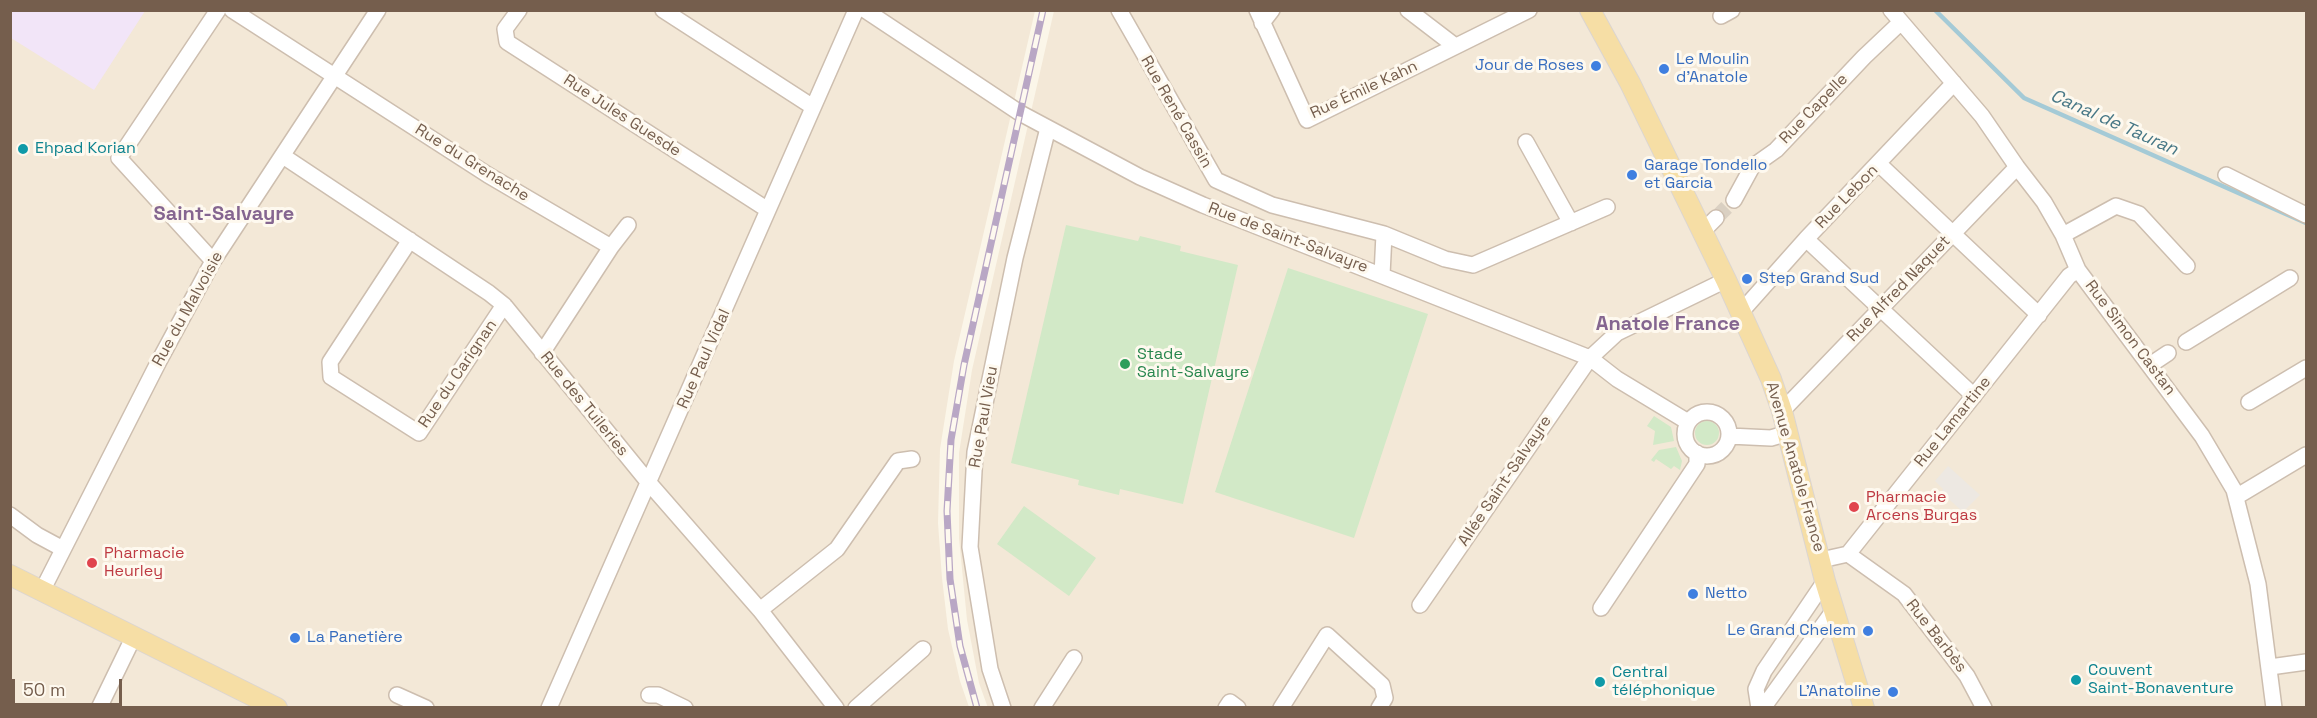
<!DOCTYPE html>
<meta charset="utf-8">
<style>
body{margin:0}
#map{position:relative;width:2317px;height:718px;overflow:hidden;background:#fbf6e9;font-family:"Space Grotesk",sans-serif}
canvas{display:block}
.frame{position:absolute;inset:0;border:12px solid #755e4d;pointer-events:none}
.scale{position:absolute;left:12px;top:679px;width:110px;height:27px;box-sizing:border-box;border:3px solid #755e4d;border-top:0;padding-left:8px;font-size:18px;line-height:21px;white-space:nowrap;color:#755e4d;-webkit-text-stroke:4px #fef9ef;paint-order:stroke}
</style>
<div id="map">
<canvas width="2317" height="718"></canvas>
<div class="frame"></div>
<div class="scale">50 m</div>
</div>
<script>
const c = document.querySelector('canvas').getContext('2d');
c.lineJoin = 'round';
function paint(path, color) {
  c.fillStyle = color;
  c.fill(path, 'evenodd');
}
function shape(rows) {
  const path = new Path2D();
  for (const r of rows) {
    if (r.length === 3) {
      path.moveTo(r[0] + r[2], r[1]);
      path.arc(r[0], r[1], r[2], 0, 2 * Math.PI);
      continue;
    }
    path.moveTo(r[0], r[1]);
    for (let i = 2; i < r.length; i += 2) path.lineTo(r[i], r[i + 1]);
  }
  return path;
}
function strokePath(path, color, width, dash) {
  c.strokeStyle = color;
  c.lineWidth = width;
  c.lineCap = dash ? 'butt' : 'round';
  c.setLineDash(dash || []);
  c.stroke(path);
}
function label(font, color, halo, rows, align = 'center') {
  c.font = font + ' "Space Grotesk",sans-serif';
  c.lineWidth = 6;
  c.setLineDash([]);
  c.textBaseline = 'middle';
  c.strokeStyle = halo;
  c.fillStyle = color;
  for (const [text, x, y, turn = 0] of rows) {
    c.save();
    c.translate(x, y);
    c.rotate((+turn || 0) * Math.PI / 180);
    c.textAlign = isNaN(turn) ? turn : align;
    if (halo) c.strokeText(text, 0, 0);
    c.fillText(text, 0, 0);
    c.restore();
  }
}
paint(shape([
 [10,11,1035,11,954,361,940,449,938,523,942,578,948,629,960,681,969,707,11,707],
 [1054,11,2306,11,2306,707,988,708,979,683,967,620,959,538,959,453,972,370]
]), '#f3e8d7');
paint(shape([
 [1948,466,1980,495,1963,512,1941,492,1943,489,1935,481]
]), '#ede8e2');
paint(shape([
 [10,11,11,10,145,11,94,90,11,38]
]), '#f2e5f8');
paint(shape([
 [1066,225,1138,241,1140,236,1181,246,1180,251,1238,265,1183,504,1120,489,1119,495,1078,485,1079,480,1011,463],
 [1288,268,1428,314,1354,538,1215,492],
 [1654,416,1671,427,1674,441,1653,445,1655,431,1647,426],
 [1707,433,12],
 [1676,447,1682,461,1680,470,1674,466,1671,469,1656,459,1654,462,1651,460,1659,450],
 [1024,506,1096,558,1069,596,997,544]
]), '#d2e9c7');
strokePath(shape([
 [1935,10,2024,98,2306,223]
]), '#a4cad6', 4.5);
strokePath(shape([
 [1716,218,1734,200]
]), '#dad0c2', 15, [15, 8]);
const minor = shape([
 [232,10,488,175,611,247],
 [519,10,505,29,507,42,768,210],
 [663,10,813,107],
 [865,10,1020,113,1140,177,1203,205,1590,358,1617,333,1726,280],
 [1119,10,1216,180,1272,205,1384,234,1382,275],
 [1257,10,1307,120,1529,10],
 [1408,10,1455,46],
 [1891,10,1982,116,2017,167,2044,202,2063,235,2078,270,2202,436,2234,490,2258,584,2274,708],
 [1721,16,1732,10],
 [1262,23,1272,10],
 [1526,142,1571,223],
 [283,156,489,293,504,305,649,483,760,610,836,708],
 [1879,164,2039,315],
 [2226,175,2306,215],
 [1734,200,1752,167,1776,150,1864,57,1901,22],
 [1702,232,1716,218],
 [1384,234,1445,259,1473,265,1607,207],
 [2063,235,2116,206,2139,214,2187,266],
 [1806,239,1974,396],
 [410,240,330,362,331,377,419,433,504,305],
 [213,261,119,158,218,10],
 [1741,312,1806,239,1954,83],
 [2186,342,2290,278],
 [542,353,611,247,628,225],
 [2150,365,2168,353],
 [2249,402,2306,368],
 [1782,411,2017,167],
 [1707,434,22],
 [1729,436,1771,438,1788,433],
 [2236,497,2306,455],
 [10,515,37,535,63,549],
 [1848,554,1904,594,1967,676,1984,708],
 [1821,560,1848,554,2069,276,2078,270],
 [42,591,159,361,213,261,378,10],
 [1420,605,1590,358,1617,379,1688,422],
 [1601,608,1697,464,1697,453],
 [760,610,837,549,898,461,912,459],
 [2270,667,2306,662],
 [397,695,426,708],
 [649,695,658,695,685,708],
 [99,708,134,636],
 [549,708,856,10],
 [856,708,923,649],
 [1003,708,990,669,970,547,975,452,1015,258,1048,128],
 [1042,708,1074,658],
 [1226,708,1230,702,1238,708],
 [1281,708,1327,635,1382,685,1385,698,1379,708],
 [1759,708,1756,689,1764,671,1825,581],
 [1763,708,1834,610]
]);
const major = shape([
 [1590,10,1630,83,1726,280,1771,379,1782,411,1825,581,1864,708],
 [10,575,277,708]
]);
strokePath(minor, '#cdbeaf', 18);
strokePath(major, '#dbd5d1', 22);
strokePath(minor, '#fff', 15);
strokePath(major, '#f6dea5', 20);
const rail = shape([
 [977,708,960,646,950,579,947,511,951,440,964,365,1043,10]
]);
strokePath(rail, '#b9a7c5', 7);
strokePath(rail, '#fef9ef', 4.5, [14]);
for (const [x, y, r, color] of [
 [1596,66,6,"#3f7fe0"],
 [1664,69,6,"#3f7fe0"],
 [23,149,6,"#0f9aa8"],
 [1632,175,6,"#3f7fe0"],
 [1747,279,6,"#3f7fe0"],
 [1125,364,6,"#2e9e5b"],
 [1854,507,6,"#e0444e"],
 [92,563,6,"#e0444e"],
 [1693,594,6,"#3f7fe0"],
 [1868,631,6,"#3f7fe0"],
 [295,638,6,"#3f7fe0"],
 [2076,680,6,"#0f9aa8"],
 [1600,682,6,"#0f9aa8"],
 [1893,692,6,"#3f7fe0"]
]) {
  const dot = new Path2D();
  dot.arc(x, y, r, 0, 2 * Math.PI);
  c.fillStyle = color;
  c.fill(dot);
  strokePath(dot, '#fef9ef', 2);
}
label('16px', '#366cbe', '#fef9ef', [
 ["Le Moulin",1676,60],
 ["d'Anatole",1676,78],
 ["Jour de Roses",1584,66,"right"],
 ["Garage Tondello",1644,166],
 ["et Garcia",1644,184],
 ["Step Grand Sud",1759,279],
 ["Netto",1705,594],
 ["Le Grand Chelem",1856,631,"right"],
 ["La Panetière",307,638],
 ["L'Anatoline",1881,692,"right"]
], 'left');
label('16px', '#755e4d', '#fef9ef', [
 ["Rue Émile Kahn",1364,90,-25],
 ["Rue Capelle",1814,109,-46],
 ["Rue René Cassin",1176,112,60],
 ["Rue Jules Guesde",622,116,33],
 ["Rue du Grenache",472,163,32],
 ["Rue Lebon",1847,197,-46],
 ["Rue de Saint-Salvayre",1288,238,21],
 ["Rue Alfred Naquet",1899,289,-46],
 ["Rue du Malvoisie",188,309,-61],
 ["Rue Simon Castan",2130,338,53],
 ["Rue Paul Vidal",704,359,-66],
 ["Rue du Carignan",458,374,-56],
 ["Rue des Tuileries",584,404,51],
 ["Rue Paul Vieu",984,417,-80],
 ["Rue Lamartine",1953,422,-51],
 ["Avenue Anatole France",1795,467,74],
 ["Allée Saint-Salvayre",1505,481,-56],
 ["Rue Barbès",1936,636,52]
]);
label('16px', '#0d838f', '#fef9ef', [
 ["Ehpad Korian",35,149],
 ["Couvent",2088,671],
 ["Saint-Bonaventure",2088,689],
 ["Central",1612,673],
 ["téléphonique",1612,691]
], 'left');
label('16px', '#27864d', '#fef9ef', [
 ["Stade",1137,355],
 ["Saint-Salvayre",1137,373]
], 'left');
label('16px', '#be3a42', '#fef9ef', [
 ["Pharmacie",1866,498],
 ["Arcens Burgas",1866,516],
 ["Pharmacie",104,554],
 ["Heurley",104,572]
], 'left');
label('italic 18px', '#487886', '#fef9ef', [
 ["Canal de Tauran",2114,123,24]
]);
label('bold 20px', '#856690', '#fef9ef', [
 ["Saint-Salvayre",224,215],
 ["Anatole France",1668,325]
]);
</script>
